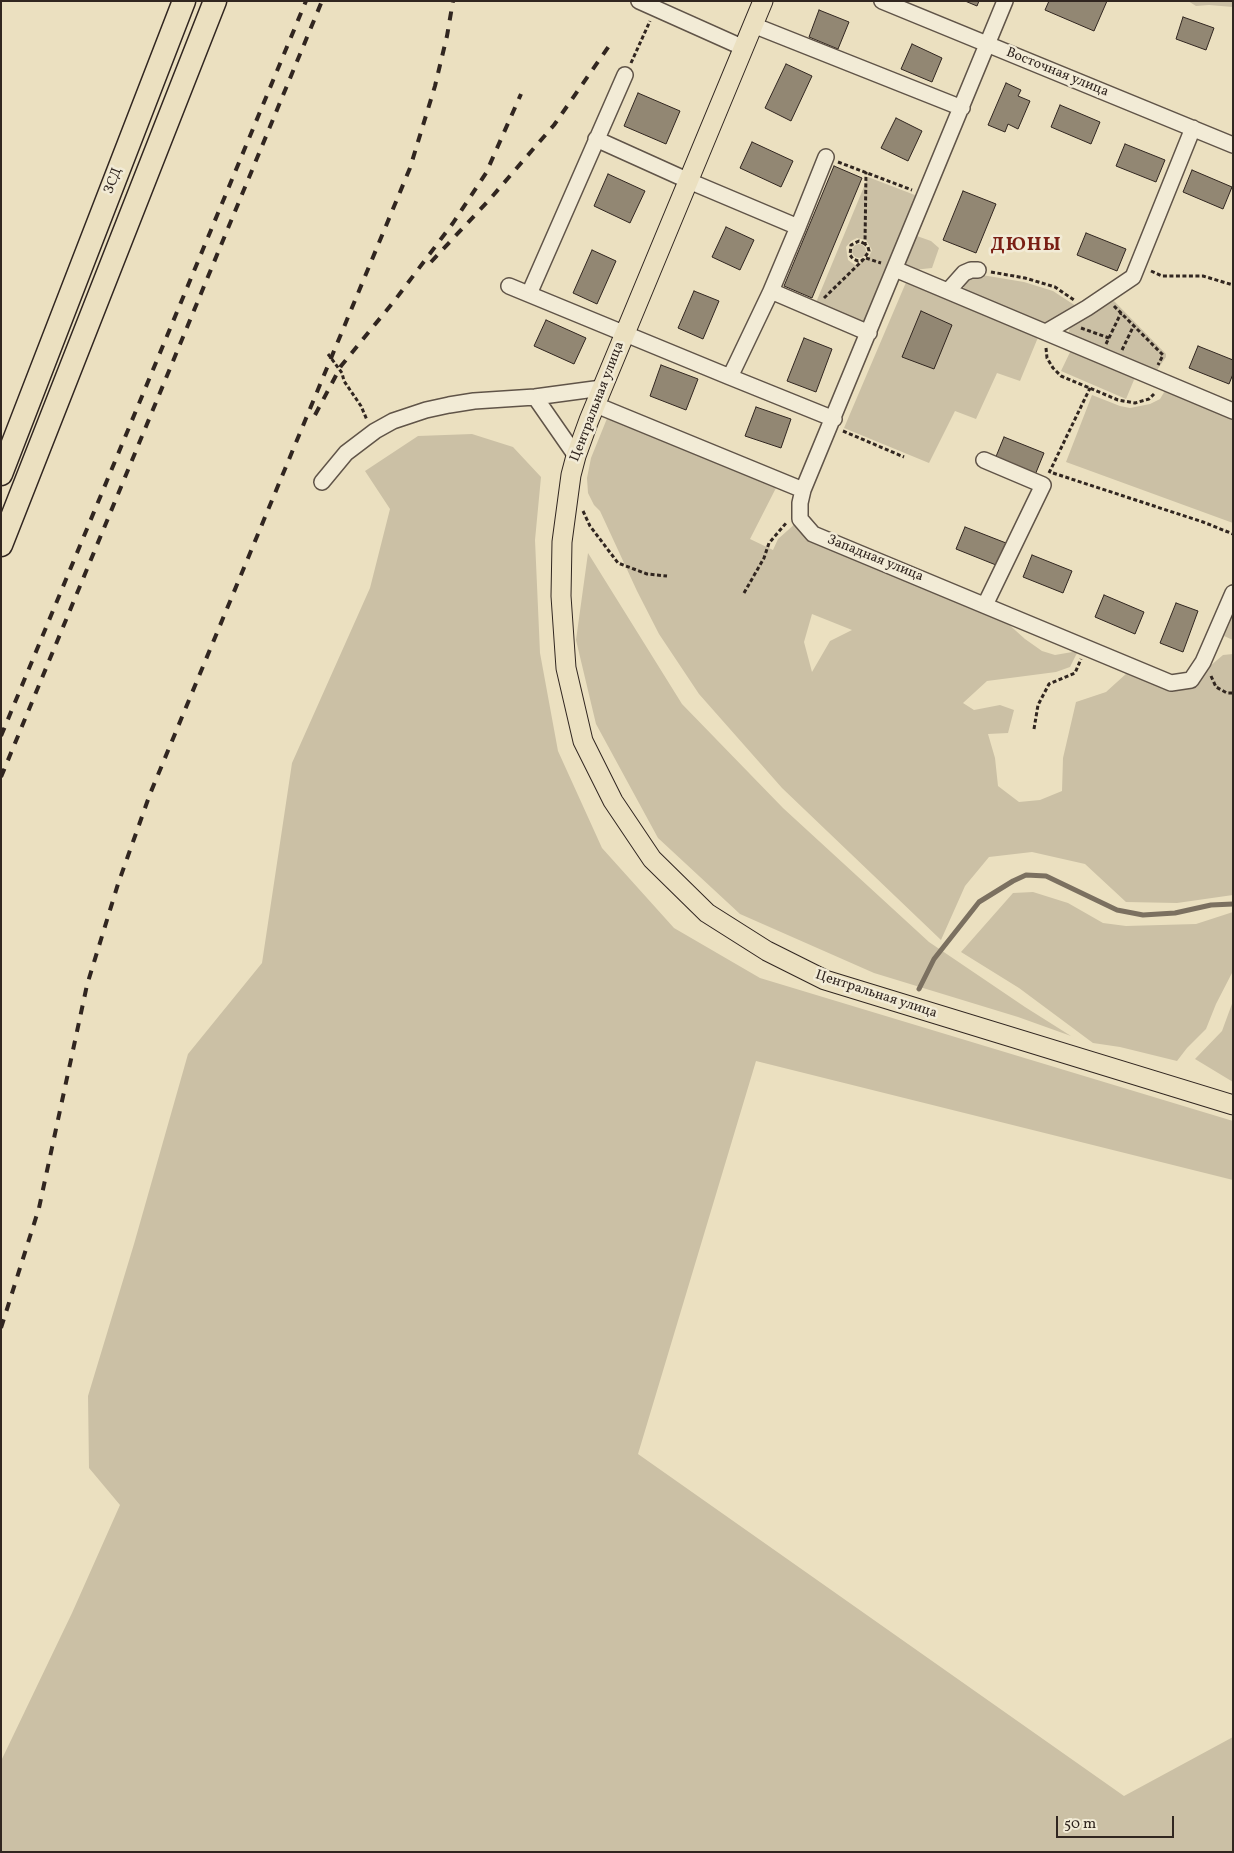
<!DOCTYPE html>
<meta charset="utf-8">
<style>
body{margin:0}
#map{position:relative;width:1234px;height:1853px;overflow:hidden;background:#ebe0c0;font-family:Vollkorn,serif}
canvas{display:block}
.frame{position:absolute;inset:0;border:2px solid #312620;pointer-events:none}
.scale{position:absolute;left:1056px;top:1816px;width:118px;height:22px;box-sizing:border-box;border:2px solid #312620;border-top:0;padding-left:6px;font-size:15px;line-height:18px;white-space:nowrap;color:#312620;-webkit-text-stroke:4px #f2ebd6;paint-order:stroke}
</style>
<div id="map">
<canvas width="1234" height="1853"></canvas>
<div class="frame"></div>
<div class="scale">50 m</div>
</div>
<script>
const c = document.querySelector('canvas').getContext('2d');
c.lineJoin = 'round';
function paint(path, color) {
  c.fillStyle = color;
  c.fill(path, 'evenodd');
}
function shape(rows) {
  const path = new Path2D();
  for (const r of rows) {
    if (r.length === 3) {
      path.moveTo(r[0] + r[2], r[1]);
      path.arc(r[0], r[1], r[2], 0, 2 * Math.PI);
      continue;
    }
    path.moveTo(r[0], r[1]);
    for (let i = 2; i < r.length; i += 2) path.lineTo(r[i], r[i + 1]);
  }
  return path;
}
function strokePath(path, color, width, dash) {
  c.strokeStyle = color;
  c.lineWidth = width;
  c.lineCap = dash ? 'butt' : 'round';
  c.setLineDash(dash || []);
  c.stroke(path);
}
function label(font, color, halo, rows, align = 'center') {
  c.font = font + ' Vollkorn,serif';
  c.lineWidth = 5;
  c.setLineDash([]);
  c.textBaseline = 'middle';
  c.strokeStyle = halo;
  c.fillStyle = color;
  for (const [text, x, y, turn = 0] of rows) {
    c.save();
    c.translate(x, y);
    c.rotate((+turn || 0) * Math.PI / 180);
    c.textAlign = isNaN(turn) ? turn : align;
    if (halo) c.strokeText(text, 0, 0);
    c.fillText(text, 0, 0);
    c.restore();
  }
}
paint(shape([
 [1188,1,1233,1,1233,7,1209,5,1196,6],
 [868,177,920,197,867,327,815,305],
 [857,238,866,240,872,250,868,259,855,265,848,260,846,247,851,241],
 [914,235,931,241,939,248,932,268,913,270,902,267],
 [859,251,7],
 [982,275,1024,282,1053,291,1079,308,1048,327,966,294,963,284,967,278],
 [907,280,1039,335,1020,381,997,373,976,419,955,411,929,463,844,428],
 [1113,300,1166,354,1166,357,1157,370,1068,334,1071,325],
 [1072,348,1136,375,1126,399,1061,371],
 [1166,389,1233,418,1233,523,1066,462,1092,395,1120,406,1130,408,1150,404,1160,399],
 [608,416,777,486,750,539,773,550,778,539,796,523,1006,622,1025,639,1042,651,1055,655,1078,651,1070,667,1056,672,987,681,963,703,974,710,1000,705,1014,710,1008,733,988,734,995,758,998,786,1019,802,1040,800,1062,791,1063,758,1076,702,1106,692,1127,673,1169,690,1196,687,1210,666,1223,655,1233,654,1233,895,1177,903,1126,902,1085,864,1032,852,989,857,965,886,941,940,782,788,699,694,659,634,637,591,600,511,594,505,588,493,587,478,591,458],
 [812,614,852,630,830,641,812,672,804,642],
 [472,434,513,447,541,477,535,540,540,653,558,751,602,848,674,928,760,978,1233,1121,1233,1180,756,1061,638,1454,1124,1796,1233,1737,1233,1852,1,1852,1,1761,72,1613,120,1505,89,1468,88,1396,134,1244,188,1054,262,963,292,763,370,588,390,509,365,471,418,436],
 [588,553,682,704,783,808,929,942,1025,1007,1071,1036,1018,1017,874,973,740,914,658,838,596,724,576,640],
 [1233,616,1233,640,1224,636],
 [1033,892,1068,903,1103,923,1126,926,1196,924,1233,912,1233,971,1216,1004,1206,1029,1187,1048,1177,1061,1120,1047,1093,1043,1019,988,961,952,1013,893],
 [1233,1001,1233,1082,1195,1059,1222,1031]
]), '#cbc0a5');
strokePath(shape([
 [919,989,934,959,979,902,1013,881,1026,875,1046,876,1117,910,1143,915,1175,913,1211,905,1233,904]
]), '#7b7060', 5);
const building = shape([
 [965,1,979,1,977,6,965,1],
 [1049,1,1107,1,1094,31,1045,10,1049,1],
 [819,10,849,22,838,49,809,37,819,10],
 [1183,17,1214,28,1206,50,1176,39,1183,17],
 [912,44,942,58,932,82,901,69,912,44],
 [786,64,812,76,791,121,765,108,786,64],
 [1006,83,1021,90,1018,96,1030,101,1018,129,1008,124,1005,132,988,125,1006,83],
 [638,93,680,111,666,144,624,126,638,93],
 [1060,105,1100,122,1091,144,1051,127,1060,105],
 [896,118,922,131,908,161,881,148,896,118],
 [752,142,793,161,781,187,740,168,752,142],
 [1125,144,1165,160,1156,182,1116,166,1125,144],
 [834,166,862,178,812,298,784,286,834,166],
 [1192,170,1232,187,1223,209,1183,192,1192,170],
 [608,174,645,191,630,223,594,206,608,174],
 [963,191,996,204,976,253,943,240,963,191],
 [726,227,754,240,740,270,712,257,726,227],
 [1086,233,1126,249,1117,271,1077,255,1086,233],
 [592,250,616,261,597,304,573,293,592,250],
 [694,291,719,301,703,339,678,328,694,291],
 [921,311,952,325,934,369,902,357,921,311],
 [546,320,586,338,574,364,534,346,546,320],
 [804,338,832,349,816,392,787,381,804,338],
 [1198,346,1233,360,1233,374,1229,384,1189,368,1198,346],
 [661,365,698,379,686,410,650,396,661,365],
 [756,407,791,419,781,448,745,436,756,407],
 [1004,437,1044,453,1035,475,995,459,1004,437],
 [965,527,1006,543,996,565,956,549,965,527],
 [1032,555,1072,571,1063,593,1023,577,1032,555],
 [1104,595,1144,612,1135,634,1095,617,1104,595],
 [1176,603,1198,611,1183,652,1160,643,1176,603]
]);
paint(building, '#928773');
strokePath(building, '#312620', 1);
const minor = shape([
 [639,1,744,48],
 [882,1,1233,145],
 [753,25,962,108],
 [596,139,689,181,798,227,771,291,869,333],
 [798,227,826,157],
 [895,269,1233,411],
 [509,286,730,377,771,291],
 [948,291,964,273,971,270,978,270],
 [529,294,625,75],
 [1046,332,1087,308,1133,277,1193,128],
 [730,377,834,419],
 [535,397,576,456],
 [596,405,803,490,800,503,800,519,813,534,1171,683,1191,680,1203,662,1233,593],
 [984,460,1043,485,985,605],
 [322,482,346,453,375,431,393,421,426,410,449,405,474,401,535,397,602,388],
 [803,490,1005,1]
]);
const major = shape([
 [763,1,589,420,576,456,571,475,562,542,561,596,566,668,583,741,613,801,652,859,707,913,767,951,825,980,1233,1105]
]);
const highway = shape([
 [1,474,184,1],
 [1,545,215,1]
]);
strokePath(minor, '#605448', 18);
strokePath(major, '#312620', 21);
strokePath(highway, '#312620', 25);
strokePath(shape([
 [631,63,650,21],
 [838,162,912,190],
 [865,244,859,241,851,245,850,255,853,259,858,261,863,260,869,251,868,247,865,244,866,172],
 [866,258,881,263],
 [1151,271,1162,276,1203,276,1233,285],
 [991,272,1025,278,1055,287,1074,300],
 [824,298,863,260],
 [1114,306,1163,355,1158,365],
 [1081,328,1109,338],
 [1106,344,1121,313],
 [1046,348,1047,358,1053,368,1061,376,1118,400,1135,403,1149,399,1154,394],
 [1122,350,1134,325],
 [328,354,342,373,344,381,361,406,367,420],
 [843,431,904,457],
 [1049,473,1090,388],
 [1053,473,1203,522,1233,534],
 [583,511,590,526,618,563,647,574,667,576],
 [744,593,764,558,769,543,787,522],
 [1211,676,1216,687,1227,693,1233,693],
 [1034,729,1038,705,1049,684,1075,673,1081,659]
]), '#312620', 3, [4, 2.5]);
strokePath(minor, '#f2ebd6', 15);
strokePath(major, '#ebe0c0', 19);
strokePath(highway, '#ebe0c0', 22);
strokePath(shape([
 [431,262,490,199,554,125,609,46],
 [315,415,341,366,395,300,453,223,486,173,521,94],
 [1,736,306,1],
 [1,777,322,1],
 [1,1328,39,1208,87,985,118,884,150,794,410,168,435,86,447,36,453,1]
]), '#312620', 4, [9, 9]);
label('14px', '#312620', '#f2ebd6', [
 ["Восточная улица",1057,73,22],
 ["ЗСД",114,181,-69],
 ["Центральная улица",598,402,-69],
 ["Западная улица",875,559,22],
 ["Центральная улица",876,995,18]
]);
c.letterSpacing = '1px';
label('bold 19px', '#7a1f14', '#f2ebd6', [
 ["ДЮНЫ",1026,247]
]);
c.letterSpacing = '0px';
</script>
